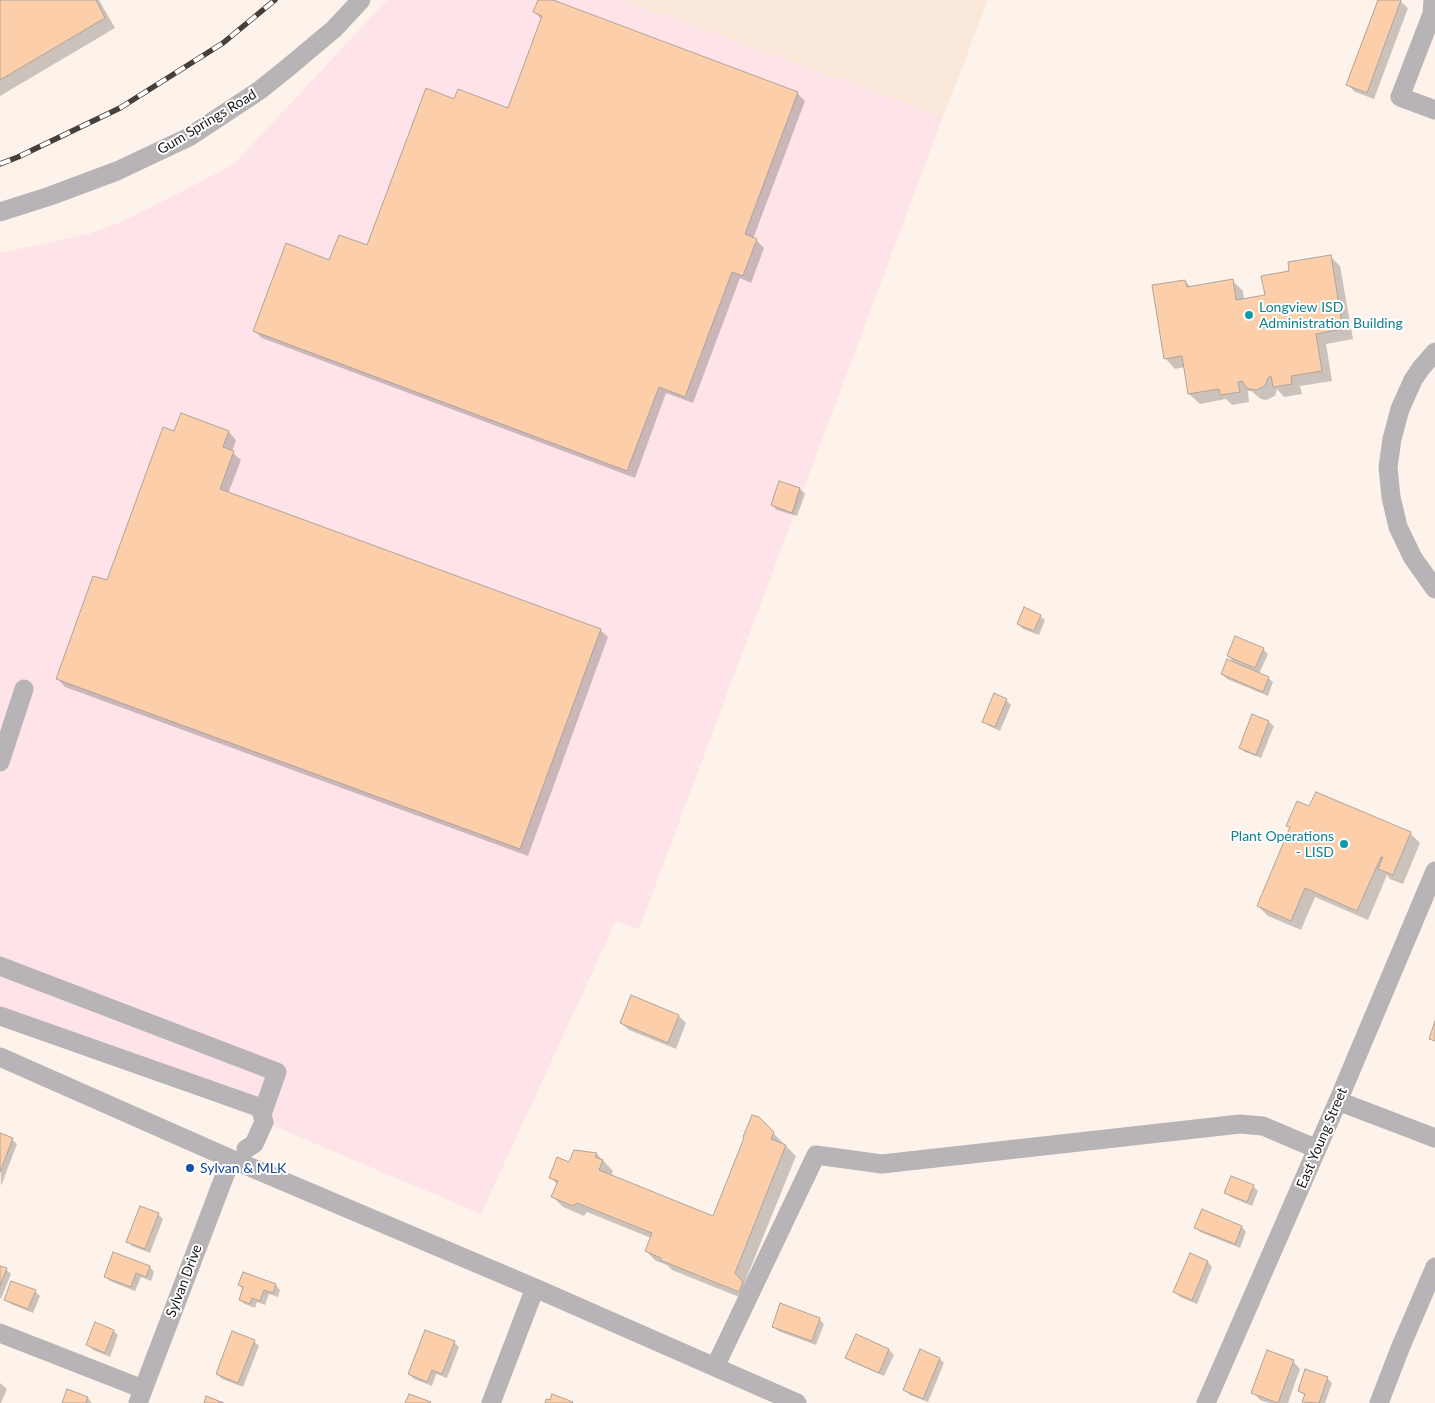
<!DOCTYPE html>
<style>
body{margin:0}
canvas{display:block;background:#fef3ea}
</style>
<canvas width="1435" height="1403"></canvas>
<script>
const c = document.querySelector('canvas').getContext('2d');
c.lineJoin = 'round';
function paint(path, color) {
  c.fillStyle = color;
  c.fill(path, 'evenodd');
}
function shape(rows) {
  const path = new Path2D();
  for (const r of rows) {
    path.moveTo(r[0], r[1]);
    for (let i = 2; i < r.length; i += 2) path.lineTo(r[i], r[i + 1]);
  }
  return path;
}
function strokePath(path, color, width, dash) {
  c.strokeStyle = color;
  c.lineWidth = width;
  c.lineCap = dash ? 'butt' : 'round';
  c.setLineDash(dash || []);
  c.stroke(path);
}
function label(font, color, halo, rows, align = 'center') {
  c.font = font + ' Lato,sans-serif';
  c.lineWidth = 4;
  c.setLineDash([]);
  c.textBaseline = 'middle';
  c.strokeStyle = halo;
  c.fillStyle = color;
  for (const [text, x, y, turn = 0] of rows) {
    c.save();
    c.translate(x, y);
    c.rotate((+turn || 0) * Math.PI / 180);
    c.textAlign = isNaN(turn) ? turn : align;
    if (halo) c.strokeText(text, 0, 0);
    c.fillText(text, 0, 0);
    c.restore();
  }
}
paint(shape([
 [621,0,988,0,943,117]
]), '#fae8da');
paint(shape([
 [387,0,622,0,943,117,639,929,616,921,481,1214,0,1010,0,253,88,234,126,220,233,165]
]), '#fee4e8');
paint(shape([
 [0,0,99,0,115,28,0,96],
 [540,0,549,0,797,93,805,101,753,239,756,240,764,248,751,283,740,278,693,403,666,393,635,478,262,338,254,331,330,261,367,247,455,101,509,110,542,20,535,12],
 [1379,0,1399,0,1408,8,1374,99,1355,92,1347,84],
 [1330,256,1340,266,1353,339,1326,344,1332,381,1300,386,1302,394,1284,397,1277,389,1275,396,1266,400,1261,399,1251,391,1248,391,1249,402,1232,405,1226,399,1200,404,1189,394,1185,367,1175,369,1165,358,1185,281,1192,288,1233,281,1243,291,1244,300,1266,296,1291,272],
 [181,415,229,432,236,440,232,452,241,460,228,494,600,630,608,637,528,856,65,687,58,679,107,582,175,433],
 [780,482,800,489,805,494,797,516,777,510,772,505],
 [1040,616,1045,620,1039,635,1023,629,1018,624],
 [1263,649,1268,654,1259,674,1268,678,1273,682,1268,696,1227,679,1222,674,1237,665,1228,656],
 [1006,700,1011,705,1000,731,989,726,984,721],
 [1253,715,1269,722,1274,726,1261,758,1245,752,1240,748],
 [1310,808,1410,833,1420,843,1403,884,1390,879,1387,875,1368,920,1315,897,1301,930,1268,916,1258,906,1291,829,1288,826],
 [679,1016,686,1023,676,1049,629,1030,621,1023],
 [758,1118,783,1143,782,1145,786,1146,796,1156,744,1284,753,1293,749,1301,672,1270,667,1265,656,1261,646,1251,651,1238,587,1212,584,1216,563,1207,553,1197,558,1185,550,1177,570,1164,574,1152,597,1154,613,1171,611,1176,714,1218],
 [0,1134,12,1139,17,1144,1,1186],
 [1253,1186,1258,1191,1252,1206,1231,1197,1226,1193],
 [158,1214,163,1219,150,1253,132,1246,128,1241],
 [1196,1227,1242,1227,1246,1232,1240,1248,1200,1232],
 [114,1254,150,1267,154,1272,151,1281,141,1277,135,1291,110,1281,105,1276],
 [1191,1255,1208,1262,1212,1267,1197,1304,1180,1297,1175,1292],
 [0,1267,6,1269,11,1274,1,1299,0,1298],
 [239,1285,276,1285,280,1290,278,1297,269,1294,265,1305,257,1302,255,1308,245,1304,240,1300,244,1290],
 [35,1291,40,1296,33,1313,11,1304,6,1299],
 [819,1319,824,1324,816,1345,778,1331,773,1326],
 [114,1331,118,1335,110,1357,93,1350,88,1345],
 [857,1336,889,1350,894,1355,884,1376,852,1362,847,1358],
 [254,1341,259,1346,243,1387,222,1379,217,1374],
 [454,1342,459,1347,447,1378,436,1374,432,1386,414,1379,409,1374],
 [921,1351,940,1359,944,1363,928,1402,910,1395,905,1390],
 [1293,1361,1300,1369,1288,1403,1269,1403,1260,1400,1253,1392],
 [1327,1378,1332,1383,1325,1403,1304,1403,1306,1396,1299,1391],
 [0,1383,7,1389,1,1403,0,1403],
 [68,1391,88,1398,92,1403,63,1403]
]), '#0003');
const building = shape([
 [0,0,96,0,105,18,0,80,0,0],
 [538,0,553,0,798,92,745,234,757,239,743,276,732,272,685,397,659,387,627,471,253,331,286,243,329,260,339,235,367,245,426,88,454,99,458,89,508,108,542,16,533,12,538,0],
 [1378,0,1401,0,1367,93,1346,85,1378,0],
 [1331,255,1343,329,1316,334,1322,371,1291,376,1292,384,1273,387,1271,376,1268,378,1265,386,1256,390,1249,389,1246,387,1242,381,1238,382,1240,392,1220,395,1219,389,1188,394,1182,356,1164,359,1152,285,1185,280,1187,287,1233,279,1236,300,1265,295,1261,276,1289,271,1288,262,1331,255],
 [181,413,229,431,223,447,234,451,220,489,601,629,520,849,56,679,93,576,107,580,163,427,174,431,181,413],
 [779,481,800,488,792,513,771,505,779,481],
 [1024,607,1041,615,1034,631,1017,624,1024,607],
 [1235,636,1264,648,1255,668,1227,656,1235,636],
 [1227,659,1269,677,1263,692,1221,674,1227,659],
 [994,693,1007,699,995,727,982,722,994,693],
 [1252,714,1269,721,1256,755,1239,748,1252,714],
 [1316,792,1411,832,1393,875,1378,869,1383,857,1381,857,1357,911,1305,888,1291,921,1257,906,1290,827,1286,826,1297,801,1309,806,1316,792],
 [631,995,679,1015,668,1043,620,1023,631,995],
 [1435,1021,1435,1041,1429,1039,1435,1021],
 [752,1115,759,1117,774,1132,771,1139,786,1145,735,1273,743,1282,739,1292,660,1260,661,1258,645,1251,652,1233,577,1203,573,1206,551,1197,558,1181,549,1178,557,1157,569,1162,574,1150,597,1153,595,1157,603,1160,599,1170,713,1216,744,1138,743,1137,752,1115],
 [0,1133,13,1138,0,1172,0,1133],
 [1231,1176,1254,1185,1247,1202,1224,1193,1231,1176],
 [140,1206,159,1213,145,1249,126,1242,140,1206],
 [1202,1209,1242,1226,1235,1244,1194,1228,1202,1209],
 [113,1252,150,1266,146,1277,136,1273,131,1287,104,1277,113,1252],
 [1190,1253,1208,1261,1192,1300,1173,1292,1190,1253],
 [0,1266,7,1268,0,1286,0,1266],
 [243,1272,276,1284,273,1293,264,1290,260,1301,252,1298,250,1304,239,1300,243,1287,238,1285,243,1272],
 [11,1281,36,1290,28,1309,4,1300,11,1281],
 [780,1303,820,1318,812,1341,772,1327,780,1303],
 [95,1322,114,1330,105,1353,86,1345,95,1322],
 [425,1330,455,1341,442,1374,432,1370,427,1382,408,1374,425,1330],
 [232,1331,255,1340,238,1383,216,1374,232,1331],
 [856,1334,889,1349,879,1373,845,1358,856,1334],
 [920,1349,940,1358,923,1399,903,1390,920,1349],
 [1267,1350,1294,1360,1278,1403,1251,1393,1267,1350],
 [1305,1369,1328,1377,1319,1403,1302,1402,1305,1394,1298,1391,1305,1369],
 [67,1389,88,1397,86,1403,62,1403,67,1389],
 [409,1394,431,1402,430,1403,405,1403,409,1394],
 [552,1394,573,1402,572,1403,545,1403,546,1399,550,1400,552,1394],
 [206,1396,224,1403,204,1403,206,1396]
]);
paint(building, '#fccfaa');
strokePath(building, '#aea49c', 1);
strokePath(shape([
 [1433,0,1432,14,1400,97,1435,110],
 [0,212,50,196,117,171,189,137,260,90,285,70,334,29,361,0],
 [1435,352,1421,368,1413,380,1400,409,1392,439,1388,467,1391,497,1398,527,1413,558,1435,589],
 [0,762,24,689],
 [0,966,277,1072,262,1114,264,1122,254,1144,246,1149],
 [0,1016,264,1109],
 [0,1057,231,1159,535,1288,797,1403],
 [1338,1101,1435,1138],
 [0,1333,143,1389],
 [715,1367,816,1155,882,1164,1240,1124,1263,1126,1317,1149],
 [138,1403,231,1159],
 [491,1403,535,1288],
 [1206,1403,1338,1101,1435,871],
 [1379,1403,1401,1346,1435,1267]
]), '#b7b3b7', 19);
const rail = shape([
 [0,164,18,157,120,108,223,43,275,0]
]);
strokePath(rail, '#443f3b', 5.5);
strokePath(rail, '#fff', 4, [11]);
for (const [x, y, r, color] of [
 [1249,315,5,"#0f9aa8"],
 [1344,844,5,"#0f9aa8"],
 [190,1168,5,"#1a4fb4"]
]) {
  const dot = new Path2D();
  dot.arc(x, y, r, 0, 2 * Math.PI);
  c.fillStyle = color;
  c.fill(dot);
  strokePath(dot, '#fff', 2);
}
label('14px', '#1c1815', '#fff', [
 ["Gum Springs Road",207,122,-31],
 ["East Young Street",1322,1138,-67],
 ["Sylvan Drive",184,1281,-69]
]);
label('14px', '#0d838f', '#fff', [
 ["Longview ISD",1259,307],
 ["Administration Building",1259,323],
 ["Plant Operations",1334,836,"right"],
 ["- LISD",1334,852,"right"]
], 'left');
label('14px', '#164399', '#fff', [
 ["Sylvan & MLK",200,1168]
], 'left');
</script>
